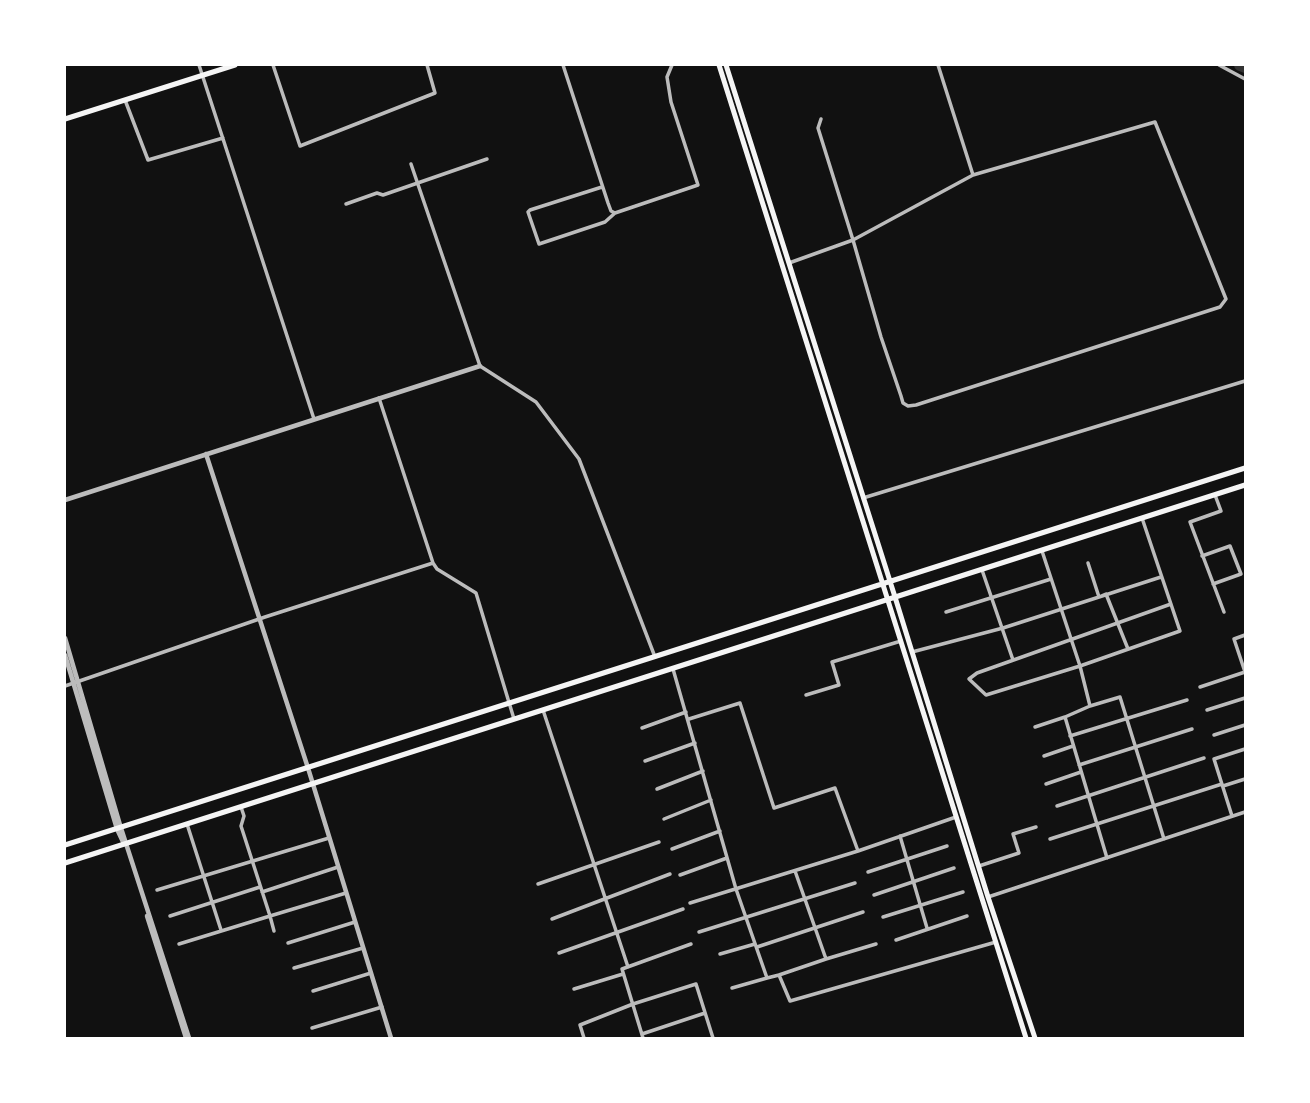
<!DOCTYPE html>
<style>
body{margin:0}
#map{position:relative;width:1310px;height:1103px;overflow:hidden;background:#111;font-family:Montserrat,sans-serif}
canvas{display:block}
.frame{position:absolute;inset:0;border:66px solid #fff;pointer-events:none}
</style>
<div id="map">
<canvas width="1310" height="1103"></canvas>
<div class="frame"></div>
</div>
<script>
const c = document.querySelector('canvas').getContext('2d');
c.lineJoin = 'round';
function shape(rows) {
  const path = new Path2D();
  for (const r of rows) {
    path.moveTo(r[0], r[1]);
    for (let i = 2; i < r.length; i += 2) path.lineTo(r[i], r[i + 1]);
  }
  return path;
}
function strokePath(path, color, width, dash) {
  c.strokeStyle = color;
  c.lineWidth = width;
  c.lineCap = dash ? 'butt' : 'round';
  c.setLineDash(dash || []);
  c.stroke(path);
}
strokePath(shape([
 [1240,65,1245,67]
]), '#333', 12);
strokePath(shape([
 [199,65,314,419],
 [273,65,300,146,435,93,427,65],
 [563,65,608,203,611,211,615,213],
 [938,65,973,175],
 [1219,65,1245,79],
 [125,100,148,160,223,138],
 [411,164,480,366,536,402,579,459,655,657],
 [602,187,530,210,528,212,539,244,605,222,615,213,698,185,671,102,667,77,672,65],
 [346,204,377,193,383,195,487,159],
 [789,263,853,240,973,175,1155,122,1226,299,1220,307,916,405,908,406,903,403,901,396,881,337,853,240,818,128,821,119],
 [379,398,433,563,437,569,476,593,514,719],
 [1215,495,1221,511,1190,522,1224,612],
 [863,498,1245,381],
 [1142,518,1180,631,1080,666,986,695,969,679,977,673,1171,604],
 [1042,551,1080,666,1090,706,1120,697,1164,839],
 [1202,556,1230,546,1241,574,1213,584],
 [1088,563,1099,597,1106,594,1128,649],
 [982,570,1013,660],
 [946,612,1051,579],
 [1245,635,1234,639,1245,672],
 [912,652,1003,628,1161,577],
 [673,669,736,889,767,978,779,975,790,1001,996,942],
 [65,686,265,617,433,563],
 [1200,687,1245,672],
 [806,695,839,685,832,662,901,641],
 [1090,706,1065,717,1107,858],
 [543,710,628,967],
 [1207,710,1245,698],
 [689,719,740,703,774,808,835,788,858,851],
 [1035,727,1065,717],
 [642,728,686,712],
 [1214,735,1245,725],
 [1070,736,1187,700],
 [1044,756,1073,746],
 [645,761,695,743],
 [1079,765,1192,729],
 [1046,784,1081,772],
 [1223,786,1245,779],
 [657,789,703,771],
 [1057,806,1204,758],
 [241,807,244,816,241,826,270,916,346,893],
 [1232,816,1214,759,1245,749],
 [664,819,711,800],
 [187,824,221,930],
 [900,836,927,928],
 [1050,839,1222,784],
 [672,849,720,831],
 [979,866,1019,853,1013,834,1036,827],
 [795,871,826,959,876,944],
 [868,872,947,846],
 [680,875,727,858],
 [538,884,659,842],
 [157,890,329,838],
 [262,892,338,867],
 [874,895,954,868],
 [988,897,1245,812],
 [690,903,858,851,956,817],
 [170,916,260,887],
 [883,917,963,892],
 [552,919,670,874],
 [699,932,855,883],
 [896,940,967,916],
 [288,943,355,922],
 [179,944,270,916,274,931],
 [757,947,863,912],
 [559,953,683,909],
 [720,954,755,944],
 [294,968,363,948],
 [779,975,826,959],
 [732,988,767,978],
 [574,989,623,974],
 [313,991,371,973],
 [312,1028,382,1007],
 [642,1034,705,1013],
 [584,1038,580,1025,633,1004,696,984,713,1038],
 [643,1038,622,969,691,944]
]), '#bcbcbc', 3.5);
strokePath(shape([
 [206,454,308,768,391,1038],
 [65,500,480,366],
 [65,638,120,825,189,1038],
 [65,655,117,829,124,844],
 [147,916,186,1038]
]), '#bcbcbc', 4.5);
strokePath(shape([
 [719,65,1026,1038],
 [726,65,895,597,988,897,1035,1038],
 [65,119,235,65],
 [65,845,1245,468],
 [65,863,1245,485]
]), '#f5f5f5', 5);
</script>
